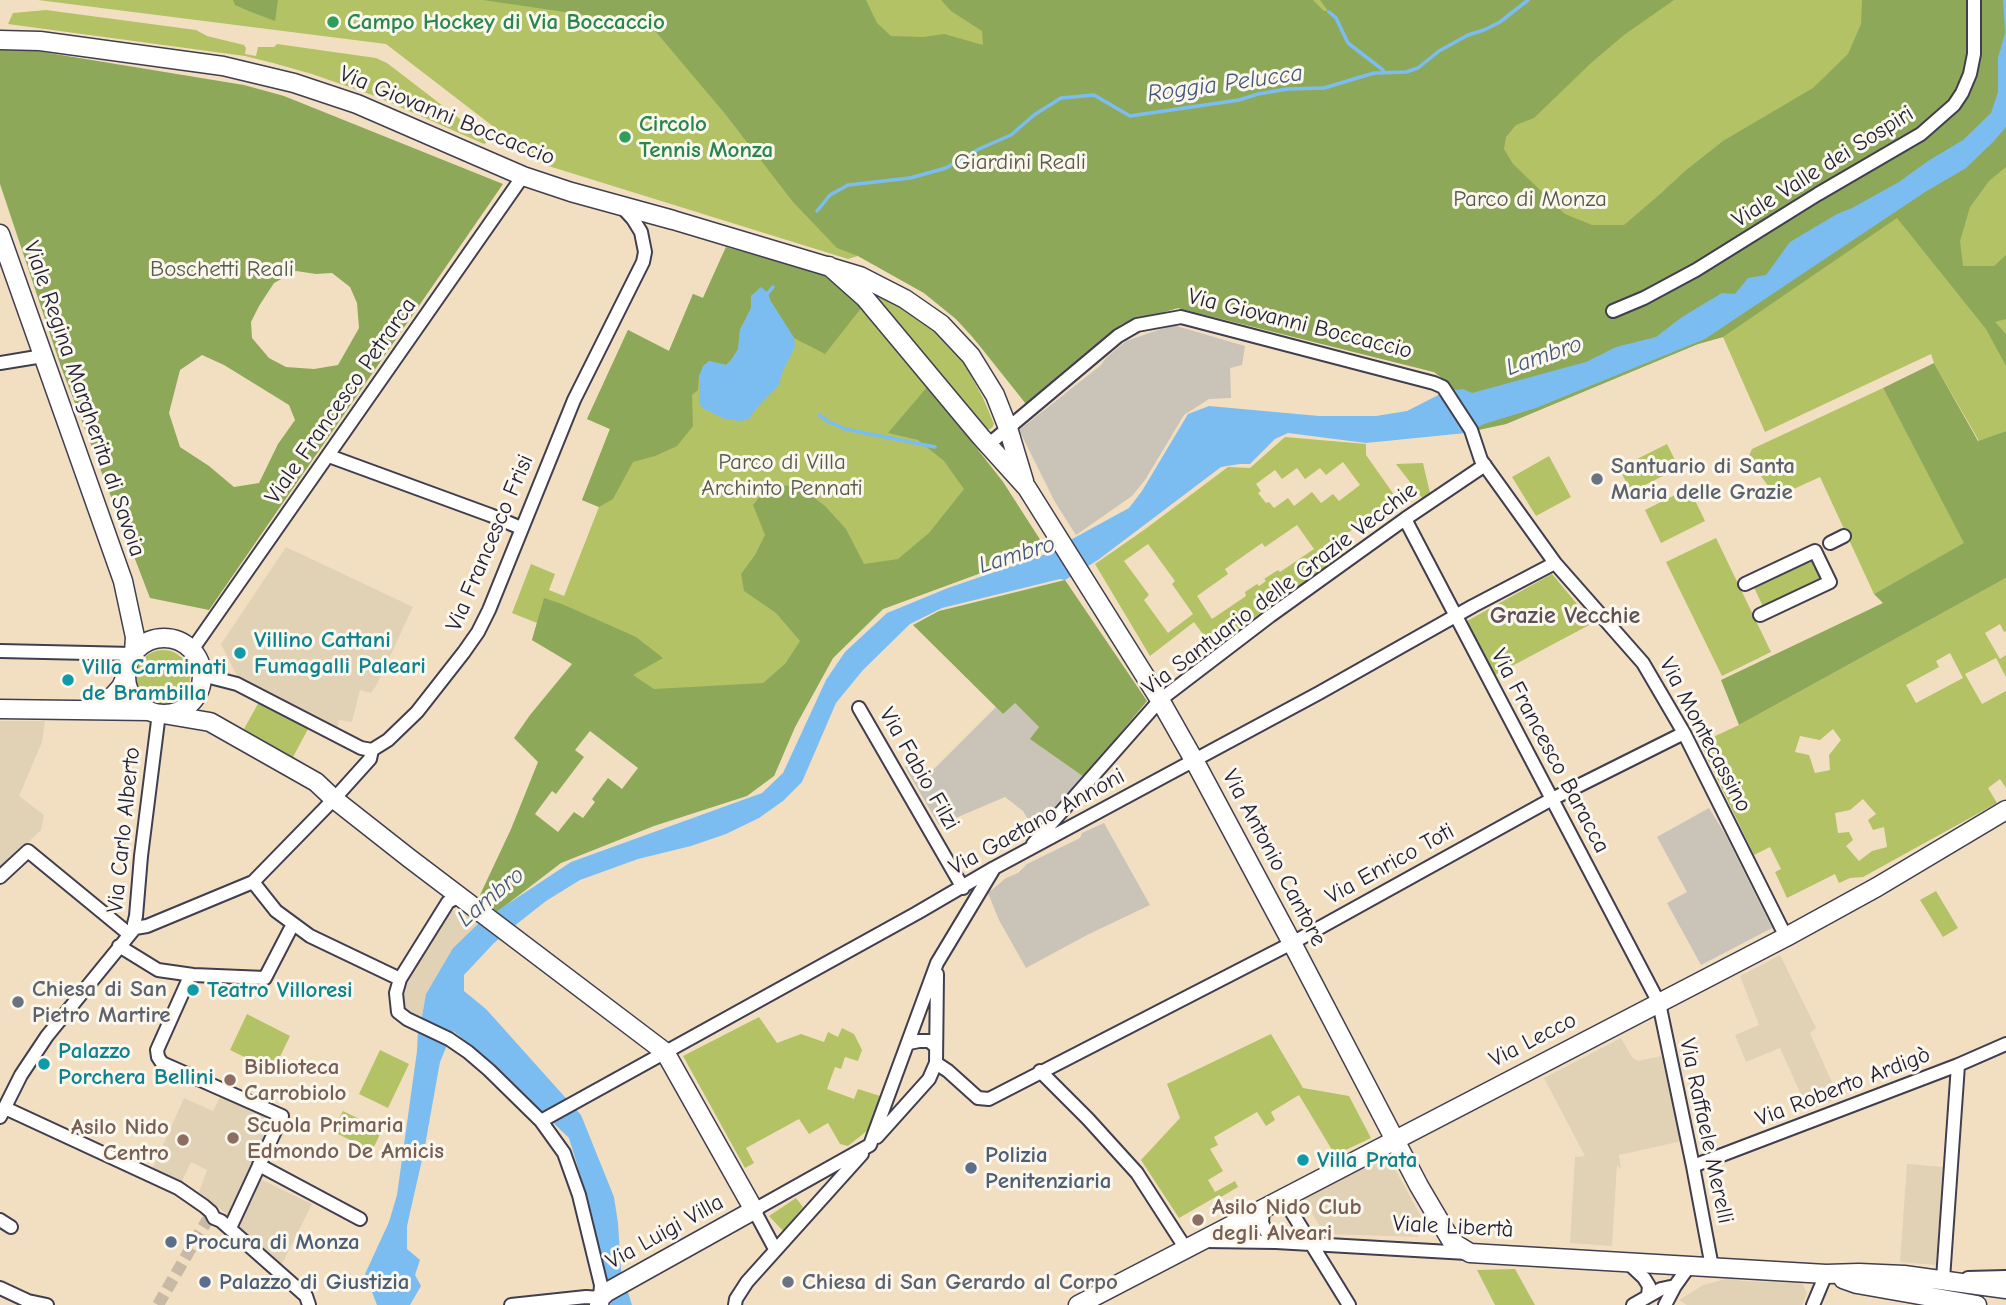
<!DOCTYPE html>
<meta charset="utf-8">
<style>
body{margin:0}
canvas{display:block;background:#f2dfc1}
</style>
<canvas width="2006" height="1305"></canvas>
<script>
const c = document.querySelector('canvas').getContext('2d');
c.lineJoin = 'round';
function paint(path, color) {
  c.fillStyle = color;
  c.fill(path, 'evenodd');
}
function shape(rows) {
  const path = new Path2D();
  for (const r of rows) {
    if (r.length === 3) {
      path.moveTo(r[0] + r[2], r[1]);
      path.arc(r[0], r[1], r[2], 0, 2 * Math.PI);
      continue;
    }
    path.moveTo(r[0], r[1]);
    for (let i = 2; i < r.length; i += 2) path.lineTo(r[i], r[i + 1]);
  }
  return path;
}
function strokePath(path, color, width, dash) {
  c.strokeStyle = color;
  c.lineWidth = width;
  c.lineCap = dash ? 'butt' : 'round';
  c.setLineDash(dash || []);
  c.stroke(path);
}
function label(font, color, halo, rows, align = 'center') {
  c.font = font + ' "Comic Neue",sans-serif';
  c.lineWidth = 6;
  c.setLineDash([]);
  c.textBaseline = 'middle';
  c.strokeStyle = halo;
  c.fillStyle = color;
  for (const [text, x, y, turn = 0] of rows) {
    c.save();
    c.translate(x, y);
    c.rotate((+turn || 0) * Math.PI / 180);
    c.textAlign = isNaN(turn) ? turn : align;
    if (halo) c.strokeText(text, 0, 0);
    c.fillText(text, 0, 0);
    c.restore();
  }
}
paint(shape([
 [286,547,413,607,376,686,371,693,360,690,352,722,339,720,337,730,239,680,221,644],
 [0,721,45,721,42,742,19,796,44,815,41,830,0,869],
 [458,909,479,923,453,948,426,994,421,1022,402,1009,401,987,443,914],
 [1780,955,1816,1028,1810,1033,1839,1098,1808,1110,1780,1048,1746,1062,1735,1035,1759,1025,1740,976],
 [1621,1038,1632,1057,1638,1061,1661,1056,1682,1141,1619,1155,1621,1169,1617,1165,1612,1246,1570,1243,1575,1157,1585,1156,1544,1078],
 [222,1093,275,1118,228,1215,199,1192,207,1170,191,1162,180,1185,151,1172,184,1098,213,1111],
 [1387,1154,1425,1224,1418,1237,1324,1234,1303,1198],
 [1907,1164,1944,1167,1936,1265,1900,1262],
 [260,1179,312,1204,281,1266,238,1226],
 [1730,1278,1741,1281,1802,1283,1807,1293,1802,1305,1687,1305,1679,1300,1703,1285]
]), '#e1d2b5');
paint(shape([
 [1173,325,1245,346,1242,365,1230,368,1231,398,1209,399,1184,415,1145,480,1132,496,1076,535,1055,502,1019,430,1100,366,1106,358,1126,341],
 [1014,702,1039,727,1031,739,1084,777,1034,829,1023,811,1005,797,939,825,905,767,916,757,931,772,996,707,1003,714],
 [1709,808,1725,834,1772,928,1701,965,1667,903,1687,892,1657,837],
 [1104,823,1150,905,1087,935,1026,968,999,920,988,893,1006,878,1018,873,1027,864,1080,838,1082,833]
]), '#c9c3b8');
paint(shape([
 [38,0,2006,0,2006,431,1979,441,1934,363,1931,354,1765,432,1723,337,1698,344,1506,424,1478,430,1446,381,1434,372,1178,308,1122,324,1044,391,1026,404,992,359,956,319,924,293,858,256,848,259,542,164,386,44],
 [46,10,196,30,207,36,244,45,246,48,245,54,256,56,258,47,274,47,277,44,376,58,387,63,486,139,486,143,484,144,375,96,312,74,273,63,245,56,8,24,13,13],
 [726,247,862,307,928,386,1003,482,1046,549,883,609,833,658,795,727,774,776,532,640,537,623,512,613,531,564,555,574,549,590,564,596,599,507,582,500,610,429,587,419,628,330,669,351,693,294,703,298],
 [852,278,879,292,938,332,961,357,983,398,994,424,992,428,987,430,982,427],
 [1883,388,1965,543,1874,594,1820,477,1776,497,1748,458,1752,449],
 [1285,437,1366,444,1366,455,1397,499,1336,541,1345,555,1280,599,1271,588,1262,595,1270,606,1213,648,1194,622,1150,656,1095,564,1144,530,1228,467,1250,468],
 [1343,462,1360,485,1339,501,1333,494,1321,503,1312,492,1294,506,1288,498,1274,508,1269,502,1266,503,1258,493,1261,491,1256,484,1275,470,1282,479,1297,468,1305,479,1320,468,1326,475],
 [1297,525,1314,549,1280,572,1278,570,1264,579,1266,581,1259,586,1257,584,1245,592,1246,596,1212,619,1197,596,1228,574,1225,569,1262,543,1265,547],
 [1148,544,1175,581,1172,584,1193,614,1168,633,1144,600,1149,595,1124,561],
 [1667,444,1679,468,1631,492,1619,468],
 [1549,456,1571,497,1536,516,1512,477],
 [1423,463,1430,493,1423,499,1396,464],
 [1689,488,1705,521,1661,543,1645,510],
 [1716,538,1771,652,1722,676,1666,562],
 [1816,547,1833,583,1767,615,1750,579],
 [1552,574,1593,623,1495,675,1467,621],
 [2006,578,2006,631,2004,632,2000,624,1985,633,2000,659,2006,655,2006,677,1996,658,1965,674,1982,704,2006,691,2006,788,2000,779,1988,788,1997,803,1863,877,1850,878,1839,883,1835,874,1787,898,1775,872,1781,869,1770,847,1754,855,1700,743,1739,725],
 [1950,653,1963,678,1916,703,1906,685,1939,667,1936,661],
 [1833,729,1841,740,1829,755,1830,770,1815,773,1809,755,1795,752,1800,736,1820,740],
 [1863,799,1876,814,1868,820,1873,830,1884,827,1887,847,1872,851,1859,861,1846,846,1853,840,1849,832,1838,833,1835,813,1850,810],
 [163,677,27],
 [259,702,308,729,293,757,244,729],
 [1936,891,1958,928,1943,937,1920,900],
 [247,1014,290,1036,273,1071,230,1050],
 [759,1017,777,1043,801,1034,824,1042,828,1032,838,1037,842,1028,854,1034,862,1050,858,1061,845,1057,841,1069,835,1067,827,1089,854,1099,858,1089,880,1096,873,1126,848,1146,840,1144,828,1123,809,1134,799,1119,746,1148,754,1163,745,1168,683,1056],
 [1271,1034,1303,1088,1349,1096,1371,1138,1335,1155,1299,1095,1271,1112,1275,1120,1266,1126,1257,1112,1214,1137,1218,1145,1210,1149,1223,1171,1208,1180,1215,1192,1235,1181,1238,1187,1221,1197,1219,1195,1179,1218,1141,1160,1180,1118,1167,1084],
 [380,1050,409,1064,388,1108,359,1094],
 [343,1111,382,1130,372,1151,332,1131],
 [796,1198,803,1207,783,1231,769,1216],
 [1515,1269,1535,1305,1495,1305,1477,1270]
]), '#b3c265');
paint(shape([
 [233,0,278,0,275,21,251,12,235,5],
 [483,0,866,0,877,23,891,36,923,37,944,34,983,45,982,31,951,11,941,0,1313,0,1324,11,1328,11,1320,0,1674,0,1624,35,1591,63,1534,118,1516,125,1506,137,1504,149,1513,164,1565,214,1592,225,1624,225,1658,196,1685,171,1723,141,1813,88,1848,54,1861,24,1862,0,2006,0,2006,167,1989,181,1970,207,1960,241,1963,266,1994,266,2006,255,2006,319,1995,322,2006,334,2006,366,1986,329,1897,218,1723,337,1698,344,1506,424,1478,430,1446,381,1434,372,1178,308,1122,324,1044,391,1026,404,971,335,956,319,924,293,858,256,837,248,793,202,726,115,651,26,646,24],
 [0,45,244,85,284,96,503,184,209,610,150,598,61,367,0,184],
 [296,271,316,274,332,273,350,287,357,303,359,328,338,365,314,369,286,367,269,358,252,338,251,322,259,306,274,283],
 [202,355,224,365,289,405,295,420,278,444,259,483,234,487,209,466,180,447,169,413,180,370],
 [726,247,821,273,842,285,862,307,825,354,794,338,770,300,768,293,761,288,751,296,751,308,740,330,738,349,732,359,726,365,709,361,699,376,698,390,692,395,693,426,677,446,655,456,633,462,613,499,599,507,582,500,610,429,587,419,628,330,669,351,693,294,703,298],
 [1934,363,1978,441,2006,431,2006,578,1739,725,1721,680,1883,603,1874,594,1964,543,1883,388],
 [928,386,1003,482,1046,549,883,609,833,658,795,727,774,776,747,796,654,826,561,863,497,912,480,895,511,829,538,762,514,738,530,715,572,664,532,640,544,598,562,604,636,637,663,658,633,675,654,689,763,683,785,664,800,641,776,613,744,591,741,574,755,555,765,535,753,505,770,484,800,487,825,506,846,529,864,564,898,559,929,533,964,489,944,461,918,440,888,433],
 [590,731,638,768,622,789,608,778,592,799,595,802,583,818,574,812,558,832,535,814,552,791,556,794,584,757,575,750],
 [1065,580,1147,701,1084,777,1030,739,1039,727,1015,703,1003,714,913,625,939,611]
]), '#8ea85a');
paint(shape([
 [2003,0,2006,0,2006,127,1993,142,1966,168,1925,192,1705,339,1536,408,1484,424,1466,433,1366,443,1288,433,1275,439,1250,464,1240,464,1221,467,1098,560,1065,580,1060,579,942,608,910,624,863,670,836,703,802,782,783,801,759,818,726,834,691,846,638,859,580,880,546,901,513,927,494,943,464,975,464,991,486,1009,581,1115,614,1197,618,1223,621,1270,632,1305,610,1305,586,1194,569,1138,483,1055,453,1031,440,1062,424,1151,407,1226,407,1249,420,1260,415,1275,421,1286,410,1305,377,1305,365,1274,389,1222,397,1195,417,1051,418,1029,421,1022,426,994,453,948,479,923,571,862,762,793,783,773,826,680,845,652,887,613,948,588,1041,556,1129,508,1142,491,1188,414,1209,406,1319,416,1376,416,1407,411,1450,389,1456,390,1463,389,1472,393,1586,362,1616,347,1656,337,1682,317,1722,293,1735,294,1748,278,1766,275,1790,242,1837,214,1852,208,1899,182,1928,161,1963,140,1991,113,1998,92,1998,58,2005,33],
 [761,287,768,293,770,300,794,338,795,347,782,373,779,385,757,408,748,420,739,421,725,419,704,409,699,403,699,376,703,366,709,361,726,365,732,359,738,349,740,330,751,308,751,296]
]), '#7cbdf1');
strokePath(shape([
 [1329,12,1336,18,1348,43,1383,70],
 [817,211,830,195,848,185,910,178,946,168,979,149,1011,135,1034,115,1061,98,1094,95,1130,116,1239,100,1258,94,1287,89,1324,88,1374,73,1406,72,1418,68,1439,51,1468,35,1484,30,1500,22,1528,0],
 [768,293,773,287],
 [819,415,829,422,845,429,935,447]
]), '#7cbdf1', 3.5);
strokePath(shape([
 [158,1305,199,1234,207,1221,214,1218]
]), '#c8b9a6', 12, [12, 6]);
const street = shape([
 [1613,311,1644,298,1696,270,1818,194,1921,134,1954,105,1962,93,1970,74,1974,54,1974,0],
 [0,363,43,356],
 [988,445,1118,336,1137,325,1181,317,1434,383,1443,387,1471,430,1481,460,1555,563,1643,663,1684,733,1786,937],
 [329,456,490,515,521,528],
 [1405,519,1659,1003,1693,1166,1712,1267],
 [1830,543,1844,536],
 [1745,584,1815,551,1830,582,1760,615],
 [192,650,523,176],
 [0,651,133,654],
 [202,675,237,684,361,748,372,750],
 [859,708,963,888],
 [1033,844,1160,700,1270,616,1405,519,1485,465],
 [0,877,28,851,129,934],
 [253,882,276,911,310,936,400,979],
 [460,896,448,902,400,979,396,993,398,1012,407,1019,449,1039,468,1052,489,1070,541,1121,564,1153,579,1195,601,1285,600,1298,586,1297,511,1305],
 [135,928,147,926,253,882,334,799,370,759,372,750,388,740,417,712,464,652,478,632,489,610,574,400,643,262,645,252,641,232,633,219,621,206],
 [119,946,158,970,193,975,265,978,293,924],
 [189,975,187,983,157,1050,158,1057,162,1063,282,1116,230,1228],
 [909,1043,919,1041,929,1041,935,1046],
 [936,1063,948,1071,978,1098,989,1099,1292,943,1552,799,1684,733],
 [1040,1071,1088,1119,1137,1173,1186,1249],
 [5,1108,178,1188,204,1206,211,1212,214,1218,221,1221,306,1296,309,1305],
 [0,1117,21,1075,47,1036,135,928,134,924,136,916,141,856,159,713],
 [541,1121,917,913,994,868,1319,693,1473,606,1555,563],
 [877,1137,929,1079,936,1063,937,974],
 [259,1165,360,1219],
 [1693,1166,1958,1065,2006,1044],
 [1283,1198,1349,1305],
 [1263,1208,1262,1223,1266,1231,1276,1242],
 [0,1220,11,1227],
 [1206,1241,1276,1242,1467,1253],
 [775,1249,754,1210,870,1145,937,963,993,870],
 [1627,1262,1644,1278,1649,1286,1648,1296],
 [1968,1278,2006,1277],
 [1950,1279,1943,1279,1958,1065],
 [0,1288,28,1301,47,1305],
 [735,1305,736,1299,747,1282,862,1154],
 [1633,1305,1661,1289,1675,1286],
 [1665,1305,1675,1286,1690,1265],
 [1813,1305,1826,1274]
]);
const secondary = shape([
 [0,40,40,41,223,66,294,83,357,104,523,176,571,192,673,220,860,276,905,299,941,324,971,356,995,395,1008,428,1024,481],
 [0,234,123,581,135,637,134,653],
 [829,266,865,298,981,437,1027,488,1160,700,1194,760,1292,943,1419,1186,1452,1242,1470,1253,1826,1274,1859,1273,1904,1275,2006,1289],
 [164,676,38],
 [89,707,113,696,121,687,126,676],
 [0,709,150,711],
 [163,714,210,722,316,782,334,799,409,858,665,1052,754,1210,607,1292,600,1298,599,1305],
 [1843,1279,1857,1284,1977,1305],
 [1078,1305,1786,937,1877,887,2006,810]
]);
strokePath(street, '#413e4f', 16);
strokePath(secondary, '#413e4f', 21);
strokePath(street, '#fff', 12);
strokePath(secondary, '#fff', 18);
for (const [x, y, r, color] of [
 [333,22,7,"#2e9e5b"],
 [625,137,7,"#2e9e5b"],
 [1597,479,7,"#6b7280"],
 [240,653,7,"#0f9aa8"],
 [68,680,7,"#0f9aa8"],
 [193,990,7,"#0f9aa8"],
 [18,1002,7,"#6b7280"],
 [44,1064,7,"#0f9aa8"],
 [230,1080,7,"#8d6e63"],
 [233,1138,7,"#8d6e63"],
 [183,1140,7,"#8d6e63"],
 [1303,1160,7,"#0f9aa8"],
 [971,1168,7,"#5c6f8a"],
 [1198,1220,7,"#8d6e63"],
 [171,1242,7,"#5c6f8a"],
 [205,1282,7,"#5c6f8a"],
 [788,1282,7,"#6b7280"]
]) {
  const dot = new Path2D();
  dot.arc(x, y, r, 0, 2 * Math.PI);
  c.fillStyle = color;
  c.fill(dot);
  strokePath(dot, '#fbf7ec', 2.5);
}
label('bold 23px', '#27864d', '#fbf7ec', [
 ["Campo Hockey di Via Boccaccio",347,22],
 ["Circolo",639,124],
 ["Tennis Monza",639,150]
], 'left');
label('23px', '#22223b', '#fbf7ec', [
 ["Via Giovanni Boccaccio",447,116,22],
 ["Viale Valle dei Sospiri",1823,167,-32],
 ["Via Giovanni Boccaccio",1300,324,14],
 ["Viale Regina Margherita di Savoia",84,399,71],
 ["Viale Francesco Petrarca",341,401,-55],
 ["Via Francesco Frisi",490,543,-67],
 ["Via Santuario delle Grazie Vecchie",1280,589,-37],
 ["Via Montecassino",1705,735,62],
 ["Via Francesco Baracca",1550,751,62],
 ["Via Fabio Filzi",919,769,60],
 ["Via Gaetano Annoni",1037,822,-29],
 ["Via Carlo Alberto",124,830,-84],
 ["Via Antonio Cantore",1274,858,62],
 ["Via Enrico Toti",1390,864,-29],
 ["Via Lecco",1533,1040,-27],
 ["Via Roberto Ardigò",1843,1087,-21],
 ["Via Raffaele Merelli",1706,1131,78],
 ["Viale Libertà",1453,1227,3],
 ["Via Luigi Villa",665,1232,-29]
]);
label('23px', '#555a4a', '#fbf7ec', [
 ["Giardini Reali",1020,162],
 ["Parco di Monza",1530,199],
 ["Boschetti Reali",222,269],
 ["Parco di Villa",782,462],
 ["Archinto Pennati",782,488]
]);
label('bold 23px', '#5b616d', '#fbf7ec', [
 ["Santuario di Santa",1611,466],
 ["Maria delle Grazie",1611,492],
 ["Chiesa di San",32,989],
 ["Pietro Martire",32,1015],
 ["Chiesa di San Gerardo al Corpo",802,1282]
], 'left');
label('bold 23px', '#0d838f', '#fbf7ec', [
 ["Villino Cattani",254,640],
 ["Fumagalli Paleari",254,666],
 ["Villa Carminati",82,667],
 ["de Brambilla",82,693],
 ["Teatro Villoresi",207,990],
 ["Palazzo",58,1051],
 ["Porchera Bellini",58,1077],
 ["Villa Prata",1317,1160]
], 'left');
label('bold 23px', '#785e54', '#fbf7ec', [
 ["Biblioteca",244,1067],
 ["Carrobiolo",244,1093],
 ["Scuola Primaria",247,1125],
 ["Edmondo De Amicis",247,1151],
 ["Asilo Nido",169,1127,"right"],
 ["Centro",169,1153,"right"],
 ["Asilo Nido Club",1212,1207],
 ["degli Alveari",1212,1233]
], 'left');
label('bold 23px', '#4e5e75', '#fbf7ec', [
 ["Polizia",985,1155],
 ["Penitenziaria",985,1181],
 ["Procura di Monza",185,1242],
 ["Palazzo di Giustizia",219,1282]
], 'left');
label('italic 24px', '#42587b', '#fbf7ec', [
 ["Roggia Pelucca",1225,84,-8],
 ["Lambro",1544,356,-19],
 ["Lambro",1017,555,-17],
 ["Lambro",491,897,-40]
]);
label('bold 24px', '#5f4f58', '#fbf7ec', [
 ["Grazie Vecchie",1565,616]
]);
</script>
